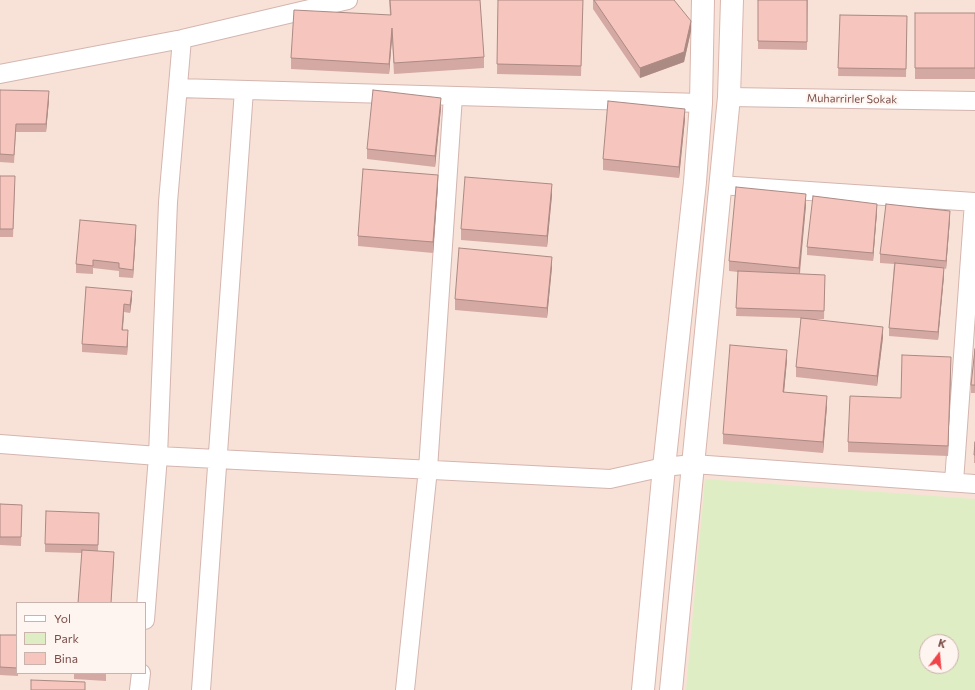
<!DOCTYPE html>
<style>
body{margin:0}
#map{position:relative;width:975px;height:690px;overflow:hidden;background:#fef0e8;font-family:Commissioner,sans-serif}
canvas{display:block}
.legend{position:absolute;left:16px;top:602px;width:130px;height:72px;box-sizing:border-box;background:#fff5f0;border:1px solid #cab2ad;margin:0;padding:5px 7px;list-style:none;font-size:12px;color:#7b4e49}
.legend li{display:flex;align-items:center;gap:8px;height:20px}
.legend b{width:20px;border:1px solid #cab2ad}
.north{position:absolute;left:919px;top:634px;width:40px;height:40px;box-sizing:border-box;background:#fff5f0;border:1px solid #cab2ad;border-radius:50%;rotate:16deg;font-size:11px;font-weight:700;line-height:16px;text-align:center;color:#7b4e49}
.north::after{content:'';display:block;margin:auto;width:14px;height:18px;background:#f04449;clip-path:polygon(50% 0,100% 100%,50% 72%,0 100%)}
</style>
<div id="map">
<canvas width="975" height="690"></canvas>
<ul class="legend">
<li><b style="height:5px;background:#fff"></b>Yol</li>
<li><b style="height:11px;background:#dfedc4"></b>Park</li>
<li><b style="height:11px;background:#f6c5bd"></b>Bina</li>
</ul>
<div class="north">K</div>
</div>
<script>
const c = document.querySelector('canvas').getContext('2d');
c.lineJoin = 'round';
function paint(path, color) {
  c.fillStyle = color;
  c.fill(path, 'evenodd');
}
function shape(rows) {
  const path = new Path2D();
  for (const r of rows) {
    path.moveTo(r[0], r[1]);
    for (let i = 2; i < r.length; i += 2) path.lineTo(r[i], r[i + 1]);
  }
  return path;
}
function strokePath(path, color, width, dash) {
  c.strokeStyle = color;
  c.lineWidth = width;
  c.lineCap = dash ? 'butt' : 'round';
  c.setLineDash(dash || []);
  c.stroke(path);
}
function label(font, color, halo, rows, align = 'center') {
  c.font = font + ' Commissioner,sans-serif';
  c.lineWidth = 4;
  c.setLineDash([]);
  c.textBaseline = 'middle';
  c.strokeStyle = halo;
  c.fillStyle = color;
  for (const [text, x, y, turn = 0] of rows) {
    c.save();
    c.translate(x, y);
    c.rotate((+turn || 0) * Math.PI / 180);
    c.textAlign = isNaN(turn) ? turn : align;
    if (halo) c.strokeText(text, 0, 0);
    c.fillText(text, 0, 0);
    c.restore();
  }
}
paint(shape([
 [0,0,975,0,975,690,0,690],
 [17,603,145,603,145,673,17,673],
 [927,642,951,642,951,666,927,666]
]), '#f8e2d8');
paint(shape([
 [705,479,975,499,975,690,686,690],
 [927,642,951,642,951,666,927,666]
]), '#dfedc4');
const street = shape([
 [0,74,182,39,348,0],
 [178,88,701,103],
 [729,97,975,101],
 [719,185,975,202],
 [0,444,158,456,610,479,664,467,693,464,975,484],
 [954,482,974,202],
 [145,620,158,456,168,202,182,39],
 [139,690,141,673],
 [201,690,244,90],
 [405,690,428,469,453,96]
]);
const secondary = shape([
 [643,690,664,467,695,182,701,103,703,0],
 [671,690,729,97,732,0]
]);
strokePath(street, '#d4b5af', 20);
strokePath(secondary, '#d9b6ae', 24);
strokePath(street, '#fff', 18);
strokePath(secondary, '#fff', 22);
paint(shape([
 [389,0,480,0,484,57,484,68,394,74,392,39,389,74,291,69,291,58,390,15],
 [498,0,583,0,581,76,497,74],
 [593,0,674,0,691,31,684,62,640,78,593,9],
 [758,0,808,0,807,50,758,49],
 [915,13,975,13,975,79,915,79],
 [840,15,907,16,906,77,838,76],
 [0,90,49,100,46,132,16,132,14,163,0,162],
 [441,108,435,167,367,159,367,149],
 [685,119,679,178,603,170,603,159],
 [0,176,15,185,13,237,0,237],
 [438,185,433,253,358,246,358,236],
 [552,195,547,247,461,240,461,229],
 [806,205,800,274,825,275,824,319,813,319,883,337,877,386,796,377,796,367,801,318,736,316,738,272,729,271,729,261],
 [877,212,873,261,807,255,807,247],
 [950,219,946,269,944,268,944,276,938,340,889,336,889,328,894,264,880,263,880,254],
 [136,233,133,278,119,277,119,271,93,268,93,274,76,273,76,264],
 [552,267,547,318,455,310,455,299],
 [86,287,132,299,130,313,124,312,123,330,128,339,127,355,82,352,82,344],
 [975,349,975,393,971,393,971,385],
 [787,360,784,392,827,406,823,453,723,444,723,434],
 [951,368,948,456,848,452,848,442,901,398],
 [975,442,975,463,974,463,974,455],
 [0,504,22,505,21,546,0,545],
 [99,513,98,551,114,560,111,603,78,603,82,553,45,552,45,544],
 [0,635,17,635,17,673,18,673,18,676,0,675],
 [74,673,106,673,106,681,74,679]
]), '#d4a9a3');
paint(shape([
 [691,21,691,31,684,62,640,78,640,68],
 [392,28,392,39,389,74,389,64],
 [49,91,49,100,46,132,46,124],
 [441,98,441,108,435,167,435,156],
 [685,109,685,119,679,178,679,167],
 [438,175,438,185,433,253,433,242],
 [552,184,552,195,547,247,547,236],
 [806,194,806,205,799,278,799,268],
 [877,204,877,212,873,261,873,253],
 [950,211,950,219,946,269,946,261],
 [136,225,136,233,133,278,133,270],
 [552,257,552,267,547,318,547,308],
 [944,268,944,276,938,340,938,332],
 [132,291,132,299,130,313,130,305],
 [124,304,124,312,122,338,122,330],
 [883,327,883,337,877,386,877,376],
 [128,330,128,339,127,355,127,347],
 [787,350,787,360,783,403,783,392],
 [951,357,951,368,948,456,948,446],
 [827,396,827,406,823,453,823,442]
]), '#ac8a84');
const building = shape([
 [390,0,480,0,484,57,394,63,392,28,389,64,291,58,294,10,391,15,390,0],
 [498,0,583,0,581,66,497,64,498,0],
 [594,0,674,0,691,21,684,52,640,68,594,0],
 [758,0,807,0,807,42,758,41,758,0],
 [915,13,975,13,975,68,915,68,915,13],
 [840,15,907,16,906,69,838,68,840,15],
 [0,90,49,91,46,124,16,124,14,155,0,154,0,90],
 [373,90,441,98,435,156,367,149,373,90],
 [608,101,685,109,679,167,603,159,608,101],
 [363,169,438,175,433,242,358,236,363,169],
 [0,176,15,176,13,229,0,229,0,176],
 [465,177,552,184,547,236,461,229,465,177],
 [736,187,806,194,799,268,729,261,736,187],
 [813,196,877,204,873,253,807,247,813,196],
 [886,204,950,211,946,261,880,254,886,204],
 [80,220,136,225,133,270,119,268,119,263,93,260,93,266,76,264,80,220],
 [459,248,552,257,547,308,455,299,459,248],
 [895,263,944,268,938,332,889,328,895,263],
 [738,271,825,275,824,311,736,308,738,271],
 [86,287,132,291,130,305,124,304,122,330,128,330,127,347,82,344,86,287],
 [801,318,883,327,877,376,796,367,801,318],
 [730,345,787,350,783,392,827,396,823,442,723,434,730,345],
 [975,349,975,385,971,385,975,349],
 [902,355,951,357,948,446,848,442,850,396,901,398,902,355],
 [975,442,975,455,974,455,975,442],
 [0,504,22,505,21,537,0,537,0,504],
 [46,511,99,513,98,545,45,544,46,511],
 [82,550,114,552,111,603,78,603,82,550],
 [0,635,17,635,17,668,0,667,0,635],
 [31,680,85,682,85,690,31,690,31,680]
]);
paint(building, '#f6c5bd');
strokePath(building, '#ac8a84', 1);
label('11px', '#7b4e49', '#fff5f0', [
 ["Muharrirler Sokak",852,99,1]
]);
</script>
